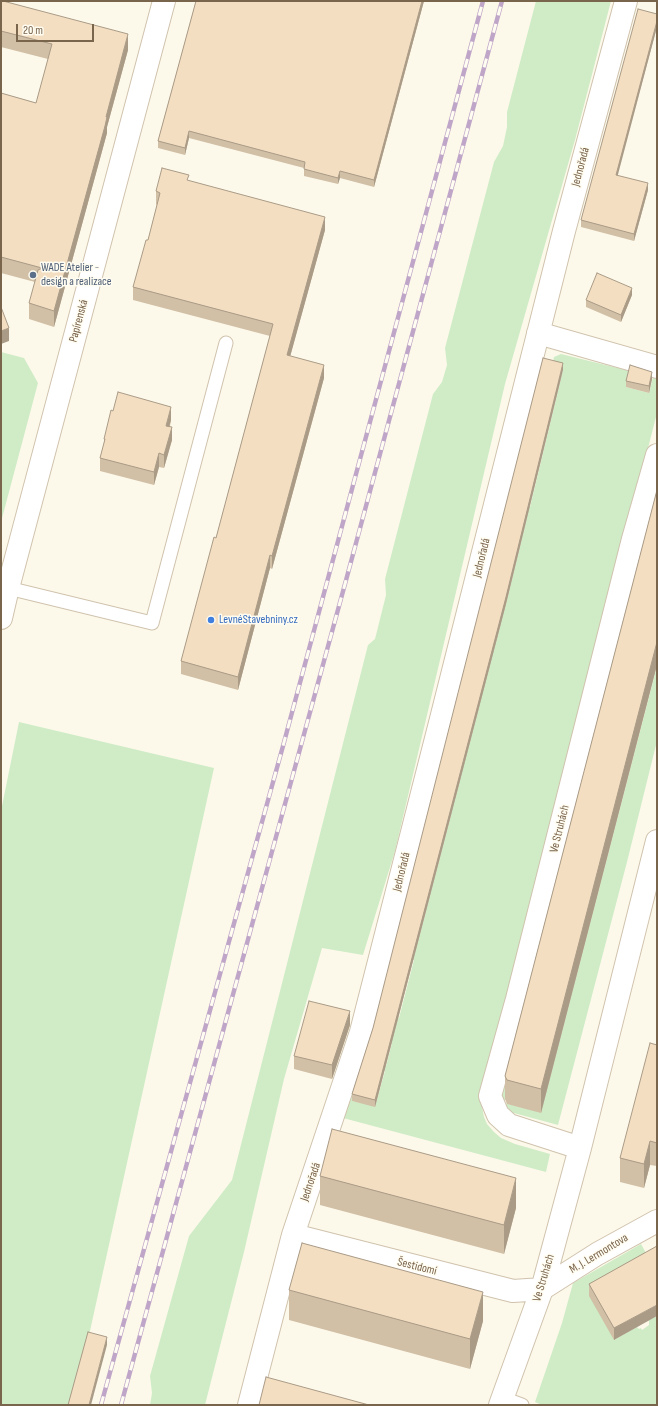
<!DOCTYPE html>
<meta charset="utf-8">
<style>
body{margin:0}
#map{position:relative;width:658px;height:1406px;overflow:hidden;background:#fdf9ea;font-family:"Sofia Sans Condensed",sans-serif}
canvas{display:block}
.frame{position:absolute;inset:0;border:2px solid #79644c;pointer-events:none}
.scale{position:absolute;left:16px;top:24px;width:78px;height:18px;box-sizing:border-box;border:2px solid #79644c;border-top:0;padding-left:5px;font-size:12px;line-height:14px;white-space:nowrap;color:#79644c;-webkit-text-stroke:3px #fffcf1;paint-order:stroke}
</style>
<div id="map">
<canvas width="658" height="1406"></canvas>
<div class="frame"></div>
<div class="scale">20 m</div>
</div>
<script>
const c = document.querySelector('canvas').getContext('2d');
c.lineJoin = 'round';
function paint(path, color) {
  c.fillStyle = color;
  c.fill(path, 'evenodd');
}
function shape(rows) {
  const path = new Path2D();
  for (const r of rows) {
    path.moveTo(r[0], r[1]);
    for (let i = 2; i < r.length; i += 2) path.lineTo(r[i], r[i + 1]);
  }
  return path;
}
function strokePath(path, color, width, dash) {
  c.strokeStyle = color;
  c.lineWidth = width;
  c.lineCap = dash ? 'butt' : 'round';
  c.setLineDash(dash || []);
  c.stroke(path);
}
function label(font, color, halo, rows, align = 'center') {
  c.font = font + ' "Sofia Sans Condensed",sans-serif';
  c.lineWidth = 3;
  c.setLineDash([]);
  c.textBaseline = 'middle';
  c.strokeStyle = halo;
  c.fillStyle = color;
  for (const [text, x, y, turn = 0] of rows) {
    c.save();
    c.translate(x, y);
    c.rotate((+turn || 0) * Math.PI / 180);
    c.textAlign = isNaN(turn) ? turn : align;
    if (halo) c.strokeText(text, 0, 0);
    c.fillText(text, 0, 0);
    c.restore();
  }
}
paint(shape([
 [536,1,611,1,575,140,505,384,395,851,363,955,322,948,284,1079,244,1252,205,1405,150,1405,152,1393,150,1376,189,1236,232,1180,368,645,375,639,386,595,385,579,433,394,442,382,447,365,445,348,494,162,503,146,507,127,507,112],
 [1,352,24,358,38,383,1,522],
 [561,354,630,371,626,387,649,393,653,377,657,378,657,413,481,1102,484,1117,487,1124,494,1132,501,1138,515,1144,550,1154,546,1172,343,1118,483,598,506,604,528,513,505,507,506,502,530,507,563,370,544,365,546,364,552,366,554,357],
 [481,610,502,616,452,810,431,804],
 [430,810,451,815,427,906,406,901],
 [404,905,426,911,420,934,398,928],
 [391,954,414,960,399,1018,376,1012],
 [369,1037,392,1043,386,1066,363,1060],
 [361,1065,385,1071,375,1106,352,1101],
 [657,666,657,741,627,862,558,1125,499,1109,498,1103,512,1048,518,1049,504,1103,541,1112],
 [19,722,214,768,88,1340,73,1405,1,1405,1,811],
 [641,1244,651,1262,614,1340,637,1327,639,1329,641,1328,642,1330,649,1325,649,1320,657,1316,657,1405,542,1405,535,1402,562,1323,573,1283]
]), '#cfecc7');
const service = shape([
 [8,588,152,623,226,343],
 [503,1398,522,1405]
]);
const minor = shape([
 [538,333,657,367],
 [580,1148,509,1125,498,1115,490,1096,517,999,633,539,657,455],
 [293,1235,513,1291,542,1289,597,1254,657,1221],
 [249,1405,293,1235,361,1032,441,719,564,231,626,1],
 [500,1405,542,1289,580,1148,657,841]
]);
const tertiary = shape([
 [1,618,8,588,164,1]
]);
strokePath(service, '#d0c3ae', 15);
strokePath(minor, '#d0c3ae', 24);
strokePath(tertiary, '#d0c3ae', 24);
strokePath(service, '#fff', 13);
strokePath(minor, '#fff', 22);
strokePath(tertiary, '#fff', 22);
const rail = shape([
 [101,1405,283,746,483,1],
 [121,1405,345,584,502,1]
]);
strokePath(rail, '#bfa6c8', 4.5);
strokePath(rail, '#fffcf1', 3, [9]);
paint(shape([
 [1,1,128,50,107,127,107,133,54,327,29,319,29,303,35,282,1,273,1,93,36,103,48,59,1,47],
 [196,1,424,1,374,187,340,178,338,184,304,176,304,168,189,138,185,155,158,148,158,141],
 [657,27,617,175,648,190,634,241,581,227,581,220],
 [189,181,325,230,290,356,324,378,272,569,270,568,238,690,181,674,181,661,216,538,270,336,133,300,133,287,148,240,157,205,156,204,156,191],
 [632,295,621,322,586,307,586,300],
 [563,370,506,604,375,1107,352,1101,352,1094,373,1028],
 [652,379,649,393,626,387,626,381],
 [171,420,170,426,172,440,164,468,159,467,154,485,100,471,100,458,104,445,104,439],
 [657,490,657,665,541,1113,507,1104,505,1099,505,1076],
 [350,1025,332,1079,294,1069,294,1056],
 [657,1045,657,1166,650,1165,644,1188,620,1182,620,1158],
 [320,1176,516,1208,504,1254,320,1205],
 [657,1246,614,1340,589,1296,589,1284],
 [289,1290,483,1321,470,1369,289,1320]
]), '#d1bfa6');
paint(shape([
 [422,1,424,1,374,187,374,180],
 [657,21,657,27,616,182,616,175],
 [128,34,128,50,107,127,107,133,54,327,54,311],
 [189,131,189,138,185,155,185,148],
 [340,171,340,178,338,184,338,178],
 [648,183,648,190,634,241,634,234],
 [325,217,325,230,287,368,287,355],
 [632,288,632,295,621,322,621,315],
 [9,328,9,341,1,344,1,331],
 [563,363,563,370,506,604,375,1107,375,1100],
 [324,365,324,378,272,569,272,556],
 [652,372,652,379,649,393,649,386],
 [171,407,171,420,166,439,166,426],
 [172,427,172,440,164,468,164,455],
 [159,453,159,467,154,485,154,472],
 [270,555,270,568,238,690,238,677],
 [657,642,657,665,541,1113,541,1089],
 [350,1011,350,1025,332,1079,332,1065],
 [650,1141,650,1165,644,1188,644,1164],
 [516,1178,516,1208,504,1254,504,1225],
 [483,1292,483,1321,470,1369,470,1339],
 [657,1305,657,1316,614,1340,614,1328],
 [107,1337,107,1345,91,1405,89,1405]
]), '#aa9b87');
const building = shape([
 [1,1,3,1,128,34,106,117,107,117,105,126,54,311,29,303,38,270,42,268,1,257,1,93,36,103,52,44,1,31,1,1],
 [196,1,422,1,374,180,340,171,338,178,304,169,305,162,189,131,185,148,158,141,196,1],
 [638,9,657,14,657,21,616,175,648,183,634,234,581,220,638,9],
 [162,168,189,175,187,180,325,217,287,355,324,365,272,556,270,555,238,677,181,661,214,537,216,538,273,324,133,287,146,240,148,240,160,193,156,191,162,168],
 [597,273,632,288,621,315,586,300,597,273],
 [1,307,9,328,1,331,1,307],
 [543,358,563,363,506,597,375,1100,352,1094,373,1028,543,358],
 [630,365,652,372,649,386,626,381,630,365],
 [118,392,171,407,166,426,172,427,164,455,159,453,154,472,100,458,105,439,104,439,111,410,113,411,118,392],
 [657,490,657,642,541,1089,507,1080,505,1076,657,490],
 [309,1001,350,1011,332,1065,294,1056,309,1001],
 [650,1043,657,1045,657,1143,650,1141,644,1164,620,1158,650,1043],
 [332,1129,516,1178,504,1225,320,1176,332,1129],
 [302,1243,483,1292,470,1339,289,1290,302,1243],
 [657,1246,657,1305,614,1328,589,1284,657,1246],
 [88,1332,107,1337,89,1405,68,1405,88,1332],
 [266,1377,369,1405,259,1405,266,1377]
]);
paint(building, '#f3dec1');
strokePath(building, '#aa9b87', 1);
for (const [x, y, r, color] of [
 [33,275,4,"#5c6f8a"],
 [211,620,4,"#3f7fe0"]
]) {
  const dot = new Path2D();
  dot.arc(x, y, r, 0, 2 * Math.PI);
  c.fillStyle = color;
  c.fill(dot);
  strokePath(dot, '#fffcf1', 1.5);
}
label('12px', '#79644c', '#fffcf1', [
 ["Jednořadá",581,167,-75],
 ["Papírenská",79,321,-75],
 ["Jednořadá",482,558,-76],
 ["Ve Struhách",560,829,-76],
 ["Jednořadá",402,872,-76],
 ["Jednořadá",311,1182,-71],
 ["M. J. Lermontova",599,1254,-31],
 ["Šestidomí",417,1267,14],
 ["Ve Struhách",544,1278,-73]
]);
label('12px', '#4e5e75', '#fffcf1', [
 ["WADE Atelier -",41,268],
 ["design a realizace",41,282]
], 'left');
label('12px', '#366cbe', '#fffcf1', [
 ["LevnéStavebniny.cz",219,620]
], 'left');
</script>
